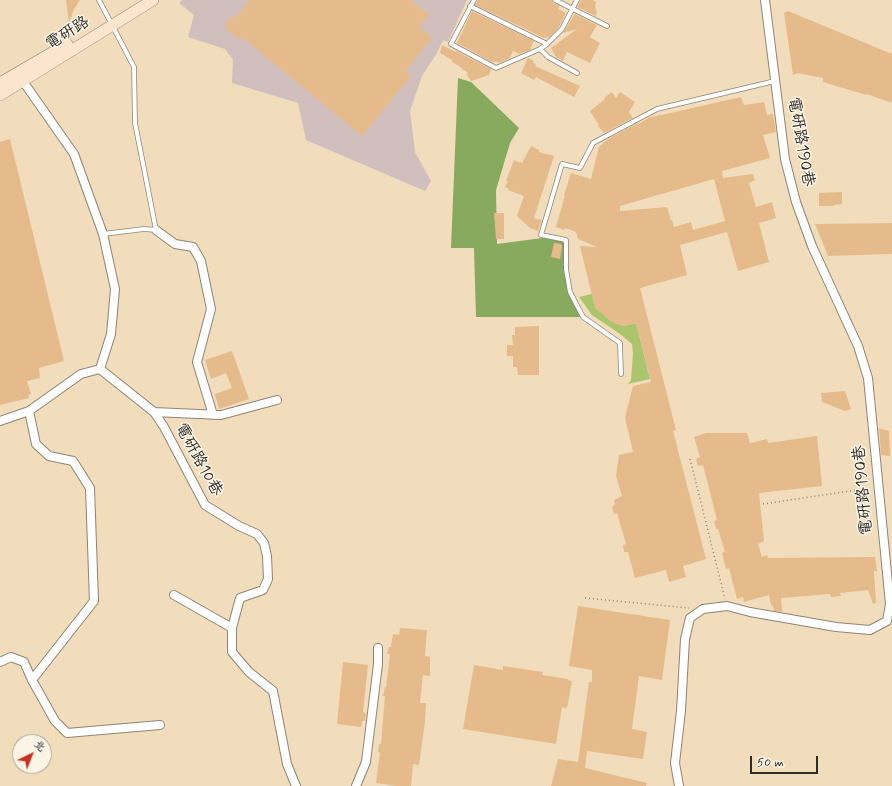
<!DOCTYPE html>
<meta charset="utf-8">
<style>
body{margin:0}
#map{position:relative;width:892px;height:786px;overflow:hidden;background:#f1ddbc;font-family:Mynerve,"LXGW WenKai TC",sans-serif}
canvas{display:block}
.north{position:absolute;left:12px;top:734px;width:40px;height:40px;box-sizing:border-box;background:#fcf5e5;border:1px solid #a8a49b;border-radius:50%;rotate:43deg;font-size:11px;font-weight:700;line-height:16px;text-align:center;color:#2b2b2b}
.north::after{content:'';display:block;margin:auto;width:14px;height:18px;background:#c8321e;clip-path:polygon(50% 0,100% 100%,50% 72%,0 100%)}
.scale{position:absolute;left:750px;top:756px;width:68px;height:18px;box-sizing:border-box;border:2px solid #2b2b2b;border-top:0;padding-left:5px;font-size:12px;line-height:14px;white-space:nowrap;color:#2b2b2b;-webkit-text-stroke:3px #fcf5e5;paint-order:stroke}
</style>
<div id="map">
<canvas width="892" height="786"></canvas>
<div class="north">北</div>
<div class="scale">50 m</div>
</div>
<script>
const c = document.querySelector('canvas').getContext('2d');
c.lineJoin = 'round';
function paint(path, color) {
  c.fillStyle = color;
  c.fill(path, 'evenodd');
}
function shape(rows) {
  const path = new Path2D();
  for (const r of rows) {
    path.moveTo(r[0], r[1]);
    for (let i = 2; i < r.length; i += 2) path.lineTo(r[i], r[i + 1]);
  }
  return path;
}
function strokePath(path, color, width, dash) {
  c.strokeStyle = color;
  c.lineWidth = width;
  c.lineCap = dash ? 'butt' : 'round';
  c.setLineDash(dash || []);
  c.stroke(path);
}
function label(font, color, halo, rows, align = 'center') {
  c.font = font + ' Mynerve,"LXGW WenKai TC",sans-serif';
  c.lineWidth = 3;
  c.setLineDash([]);
  c.textBaseline = 'middle';
  c.strokeStyle = halo;
  c.fillStyle = color;
  for (const [text, x, y, turn = 0] of rows) {
    c.save();
    c.translate(x, y);
    c.rotate((+turn || 0) * Math.PI / 180);
    c.textAlign = isNaN(turn) ? turn : align;
    if (halo) c.strokeText(text, 0, 0);
    c.fillText(text, 0, 0);
    c.restore();
  }
}
paint(shape([
 [182,0,467,0,448,42,443,40,437,53,422,76,410,111,415,152,431,181,425,191,306,140,298,103,232,83,233,60,225,49,188,37,194,15,179,3]
]), '#d1bfbd');
paint(shape([
 [592,294,596,308,612,322,623,326,636,323,650,379,628,384,631,380,633,354,632,344,620,334,592,315,579,297]
]), '#aac56b');
paint(shape([
 [458,78,471,82,519,128,510,143,496,190,497,244,550,237,566,240,566,269,570,292,583,317,476,317,474,248,451,248]
]), '#87aa5f');
paint(shape([
 [66,0,80,0,74,9,69,23],
 [250,0,411,0,429,15,419,27,432,38,406,71,411,76,362,136,242,37,240,40,224,27,232,16,235,18],
 [478,0,552,0,553,3,560,6,558,9,566,13,559,27,550,37,544,38,475,5],
 [581,0,593,0,596,2,595,9,597,11,596,16,577,7],
 [472,11,534,41,530,50,519,54,513,51,510,58,499,63,495,61,494,63,457,43],
 [788,11,892,54,892,103,867,94,866,95,823,82,823,78,797,73,793,75,784,13],
 [575,14,597,25,590,37,600,43,590,63,567,52,563,61,556,57,551,48,577,29,563,33],
 [442,45,456,52,456,51,491,69,489,75,471,81,467,75,468,73,462,69,462,68,452,62,452,60,440,53],
 [528,58,534,61,533,63,536,64,535,66,580,86,574,97,536,77,534,80,521,73],
 [612,92,616,98,620,92,635,102,629,112,633,118,604,133,598,126,599,125,590,111,605,99,604,98],
 [741,97,744,105,764,102,767,115,773,114,776,132,763,135,770,158,722,171,723,178,753,174,755,180,749,183,756,207,772,202,776,218,759,223,769,262,738,271,727,232,680,245,687,275,640,288,676,430,673,431,706,559,683,566,686,577,669,582,666,570,635,578,628,552,624,552,623,545,626,544,617,513,614,514,612,507,615,505,614,500,622,496,616,476,619,455,633,452,625,417,633,386,651,382,636,323,623,326,612,322,595,308,580,246,597,247,578,239,576,232,566,228,564,230,556,227,565,195,564,195,571,173,591,179,599,147,608,139,638,123,639,124,648,118],
 [714,179,725,221,693,230,691,222,674,227,672,220,671,221,667,207,620,211,620,206],
 [10,139,64,361,39,368,40,378,27,381,31,394,28,395,29,398,0,405,0,142],
 [531,146,539,150,539,152,554,156,534,218,542,220,538,231,530,228,517,216,524,196,508,190,509,189,505,187,508,181,506,181,514,160,522,163],
 [842,192,842,204,834,205,833,206,819,206,819,193],
 [494,213,504,213,504,239,496,239],
 [892,223,892,254,828,256,815,224],
 [554,243,561,244,562,247,560,259,551,257],
 [539,326,539,375,518,375,517,367,513,367,513,356,507,356,507,345,513,345,512,335,515,335,515,327],
 [232,351,249,399,219,409,215,394,232,388,226,373,211,379,205,360],
 [845,391,851,409,845,411,822,402,821,393],
 [879,428,889,431,890,456,881,455],
 [706,433,747,433,750,443,767,439,768,443,817,436,822,486,759,493,764,541,758,544,762,557,767,555,768,558,875,557,877,571,874,571,876,603,873,604,868,590,840,593,841,596,831,597,830,594,781,598,782,612,774,611,773,606,771,605,769,595,744,602,743,597,737,599,729,568,726,569,722,553,725,552,718,529,716,529,714,521,717,520,703,465,698,466,696,459,700,457,694,437],
 [578,606,670,620,662,680,639,676,632,729,647,732,643,759,587,751,585,768,647,783,646,786,551,786,558,759,578,762,589,682,592,682,592,670,569,666],
 [400,628,427,630,425,656,430,657,430,676,423,675,420,703,426,703,425,722,419,765,413,764,411,786,397,786,376,783,380,753,378,752,379,744,381,744,385,696,383,696,385,687,386,687,390,654,387,654,389,647,391,647,393,634,399,635],
 [343,662,368,665,363,712,366,713,365,721,362,721,361,727,337,724],
 [474,665,503,670,503,666,543,672,542,675,568,679,568,680,572,681,567,708,562,707,556,744,463,729]
]), '#e5bb8b');
const lane = shape([
 [99,0,134,67,135,123,156,230,144,229,103,234],
 [474,0,451,44,496,68,540,49,547,44,562,29,577,0],
 [555,0,607,26],
 [470,6,547,44],
 [540,49,548,57,577,73],
 [621,374,620,343,583,317,570,292,566,269,566,240,541,235,562,164,580,168,593,143,657,109,775,81]
]);
const street = shape([
 [20,77,74,154,103,234,115,289,111,334,100,369],
 [156,230,175,244,193,247,201,261,211,309,197,362,213,415],
 [100,369,154,412,164,427,205,505,239,526,257,534,264,543,267,556,268,579,263,590,240,598,232,628,232,652,249,672,273,691,287,764,296,786],
 [29,411,36,444,49,456,73,461,90,488,94,601,32,680],
 [154,412,221,415,277,400],
 [0,421,29,411,81,374,100,369],
 [174,595,232,628],
 [0,662,11,657,24,662,32,680,55,721,67,733,160,725],
 [356,786,366,762,378,664,378,648],
 [679,786,675,763,681,711,685,639,690,618,703,609,727,606,750,612,836,627,870,630,887,621,890,604,868,378,858,346,812,246,796,202,785,159,765,0]
]);
const secondary = shape([
 [0,83,67,44],
 [0,95,153,0]
]);
strokePath(lane, '#8e8474', 5.5);
strokePath(street, '#8e8474', 10);
strokePath(secondary, '#8e8474', 12);
strokePath(shape([
 [690,459,725,599],
 [763,504,870,488],
 [585,598,689,608]
]), '#8e8474', 1.5, [1, 3]);
strokePath(lane, '#fff', 4);
strokePath(street, '#fff', 8);
strokePath(secondary, '#fbe5cf', 11);
label('16px', '#2b2b2b', '#fcf5e5', [
 ["電研路",68,34,-32],
 ["電研路190巷",800,142,80],
 ["電研路10巷",198,460,61],
 ["電研路190巷",864,490,-95]
]);
</script>
